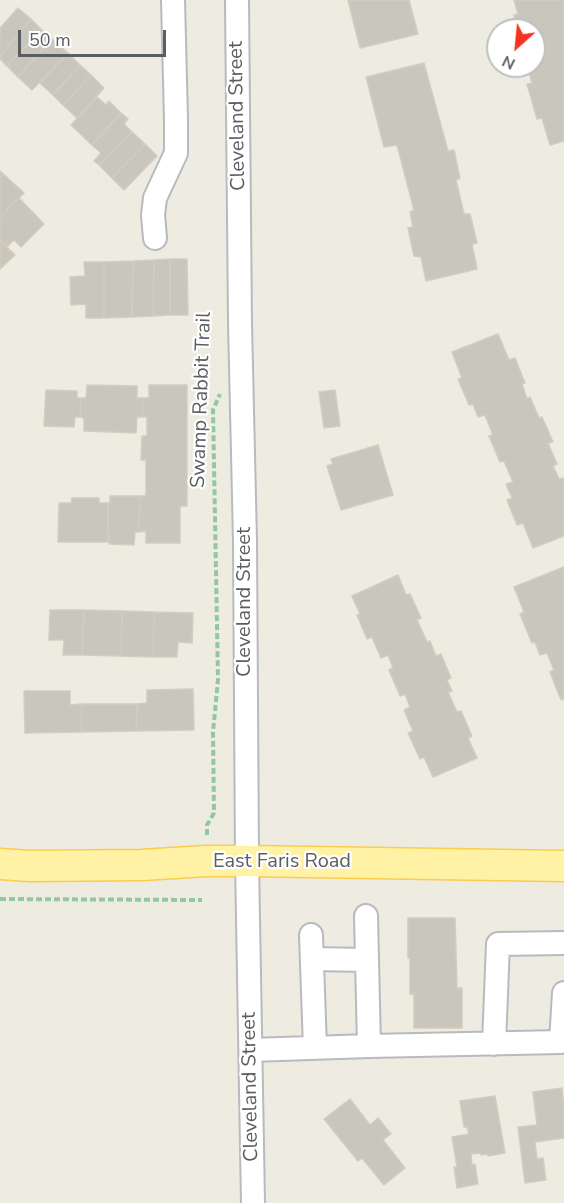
<!DOCTYPE html>
<style>
body{margin:0}
#map{position:relative;width:564px;height:1203px;overflow:hidden;background:#eeebe1;font-family:"Nunito Sans",sans-serif}
canvas{display:block}
.north{position:absolute;left:486px;top:18px;width:60px;height:60px;box-sizing:border-box;background:#fff;border:2px solid #bdbfc1;border-radius:50%;rotate:207deg;font-size:16px;font-weight:700;line-height:24px;text-align:center;color:#5a5e63}
.north::after{content:'';display:block;margin:auto;width:21px;height:27px;background:#f53320;clip-path:polygon(50% 0,100% 100%,50% 72%,0 100%)}
.scale{position:absolute;left:18px;top:30px;width:148px;height:27px;box-sizing:border-box;border:3px solid #5a5e63;border-top:0;padding-left:8px;font-size:18px;line-height:21px;white-space:nowrap;color:#5a5e63;-webkit-text-stroke:4px #fff;paint-order:stroke}
</style>
<div id="map">
<canvas width="564" height="1203"></canvas>
<div class="north">N</div>
<div class="scale">50 m</div>
</div>
<script>
const c = document.querySelector('canvas').getContext('2d');
c.lineJoin = 'round';
function paint(path, color) {
  c.fillStyle = color;
  c.fill(path, 'evenodd');
}
function shape(rows) {
  const path = new Path2D();
  for (const r of rows) {
    path.moveTo(r[0], r[1]);
    for (let i = 2; i < r.length; i += 2) path.lineTo(r[i], r[i + 1]);
  }
  return path;
}
function strokePath(path, color, width, dash) {
  c.strokeStyle = color;
  c.lineWidth = width;
  c.lineCap = dash ? 'butt' : 'round';
  c.setLineDash(dash || []);
  c.stroke(path);
}
function label(font, color, halo, rows, align = 'center') {
  c.font = font + ' "Nunito Sans",sans-serif';
  c.lineWidth = 4.5;
  c.setLineDash([]);
  c.textBaseline = 'middle';
  c.strokeStyle = halo;
  c.fillStyle = color;
  for (const [text, x, y, turn = 0] of rows) {
    c.save();
    c.translate(x, y);
    c.rotate((+turn || 0) * Math.PI / 180);
    c.textAlign = isNaN(turn) ? turn : align;
    if (halo) c.strokeText(text, 0, 0);
    c.fillText(text, 0, 0);
    c.restore();
  }
}
const building = shape([
 [348,0,409,0,418,34,360,48,348,0],
 [514,0,564,0,564,141,550,145,542,118,537,119,527,84,532,83,528,69,535,67,534,62,534,30,518,30,514,15,518,14,514,0],
 [18,8,31,19,0,56,0,28,18,8],
 [31,19,42,30,7,66,0,59,0,56,31,19],
 [42,30,52,39,18,77,7,66,42,30],
 [52,39,68,53,32,90,18,77,52,39],
 [68,53,80,65,53,95,40,83,68,53],
 [424,63,448,151,454,150,460,178,456,180,464,214,470,214,477,243,472,244,477,269,426,281,421,257,414,256,408,228,413,227,410,212,414,210,397,145,384,147,366,77,424,63],
 [80,65,91,75,63,105,53,95,80,65],
 [91,75,104,88,77,118,63,105,91,75],
 [97,97,106,105,109,101,121,113,92,145,71,125,97,97],
 [121,113,128,119,124,124,132,132,99,165,94,161,101,153,92,145,121,113],
 [132,132,145,144,112,178,99,165,132,132],
 [145,144,157,156,124,190,112,178,145,144],
 [0,171,24,193,0,217,0,171],
 [19,198,44,224,21,247,14,240,7,247,0,240,0,217,19,198],
 [0,240,15,255,0,269,0,240],
 [170,259,187,259,188,315,170,315,170,259],
 [170,259,170,315,153,316,154,260,170,259],
 [154,260,153,316,132,317,133,261,154,260],
 [133,261,132,317,104,318,104,262,133,261],
 [84,262,104,262,104,318,86,318,86,304,71,305,70,277,85,276,84,262],
 [498,334,509,360,515,358,525,383,522,384,527,399,530,397,539,418,542,417,553,442,548,443,557,464,553,466,559,479,563,478,564,481,564,536,533,548,523,523,517,525,507,500,512,498,506,484,513,482,504,461,500,462,489,436,493,435,485,415,478,417,473,404,469,405,458,379,462,378,452,352,498,334],
 [87,385,137,386,137,398,143,398,143,417,137,417,136,433,84,431,84,418,80,417,81,398,86,398,87,385],
 [149,385,187,385,187,506,180,506,180,543,146,543,146,531,139,532,140,496,146,496,146,460,141,460,142,436,147,436,147,417,143,417,143,398,149,398,149,385],
 [46,390,77,391,77,398,81,398,80,417,75,417,74,427,44,426,46,390],
 [335,390,340,426,324,428,319,392,335,390],
 [378,445,393,495,341,510,327,466,333,464,331,459,378,445],
 [110,496,140,496,139,532,135,532,134,545,109,544,108,503,110,503,110,496],
 [72,498,99,498,99,503,108,503,108,542,58,542,59,503,71,503,72,498],
 [564,567,564,699,561,700,550,672,554,670,547,653,540,655,535,642,532,643,520,614,524,612,514,587,564,567],
 [398,575,406,595,410,594,421,618,417,620,427,642,430,641,436,656,441,654,451,678,447,680,452,691,448,692,457,712,461,711,472,736,468,738,477,758,433,777,424,757,420,759,408,733,413,731,404,710,410,707,405,694,400,696,389,670,393,668,388,655,381,658,372,637,367,639,357,615,360,614,352,596,398,575],
 [50,610,84,610,82,655,63,655,64,640,49,640,50,610],
 [84,610,122,611,121,656,82,655,84,610],
 [122,611,154,612,153,657,121,656,122,611],
 [154,612,193,613,192,643,178,642,177,657,153,657,154,612],
 [193,689,194,730,136,731,137,704,147,703,147,690,193,689],
 [24,691,70,691,70,705,82,704,81,732,25,733,24,691],
 [82,704,137,704,136,731,81,732,82,704],
 [408,918,455,918,457,988,462,988,462,1028,414,1028,414,994,410,994,410,958,408,958,408,918],
 [562,1088,564,1108,564,1138,535,1142,537,1159,543,1158,546,1180,525,1183,518,1127,537,1125,533,1092,562,1088],
 [495,1096,505,1153,488,1156,488,1154,481,1155,481,1153,471,1154,472,1165,475,1164,478,1184,457,1188,454,1167,457,1167,452,1137,469,1134,467,1127,464,1127,460,1101,495,1096],
 [350,1099,370,1125,378,1118,391,1134,383,1140,405,1168,384,1185,362,1158,358,1161,324,1119,350,1099]
]);
paint(building, '#c9c6be');
strokePath(building, '#d3cdbf', 1.5);
const minor = shape([
 [237,0,240,323,245,541,247,861,253,1203],
 [155,238,153,215,155,198,176,153,176,120,173,0],
 [311,935,315,1048],
 [312,959,367,960],
 [494,1044,498,944,564,943],
 [369,1046,561,1042,564,993],
 [251,1050,369,1046,366,916]
]);
const major = shape([
 [0,864,30,866,142,865,206,861,247,861,564,866]
]);
strokePath(minor, '#b7babf', 26);
strokePath(major, '#fbcd4d', 33);
strokePath(shape([
 [207,835,207,825,214,813,213,732,218,680,213,410,220,394],
 [0,899,202,900]
]), '#93c7a2', 4, [6, 3]);
strokePath(minor, '#fff', 22);
strokePath(major, '#fff2a5', 30);
label('20px', '#5a5e63', '#fff', [
 ["Cleveland Street",238,116,-91],
 ["Swamp Rabbit Trail",202,400,-88],
 ["Cleveland Street",245,602,-90],
 ["East Faris Road",282,862],
 ["Cleveland Street",251,1087,-91]
]);
</script>
